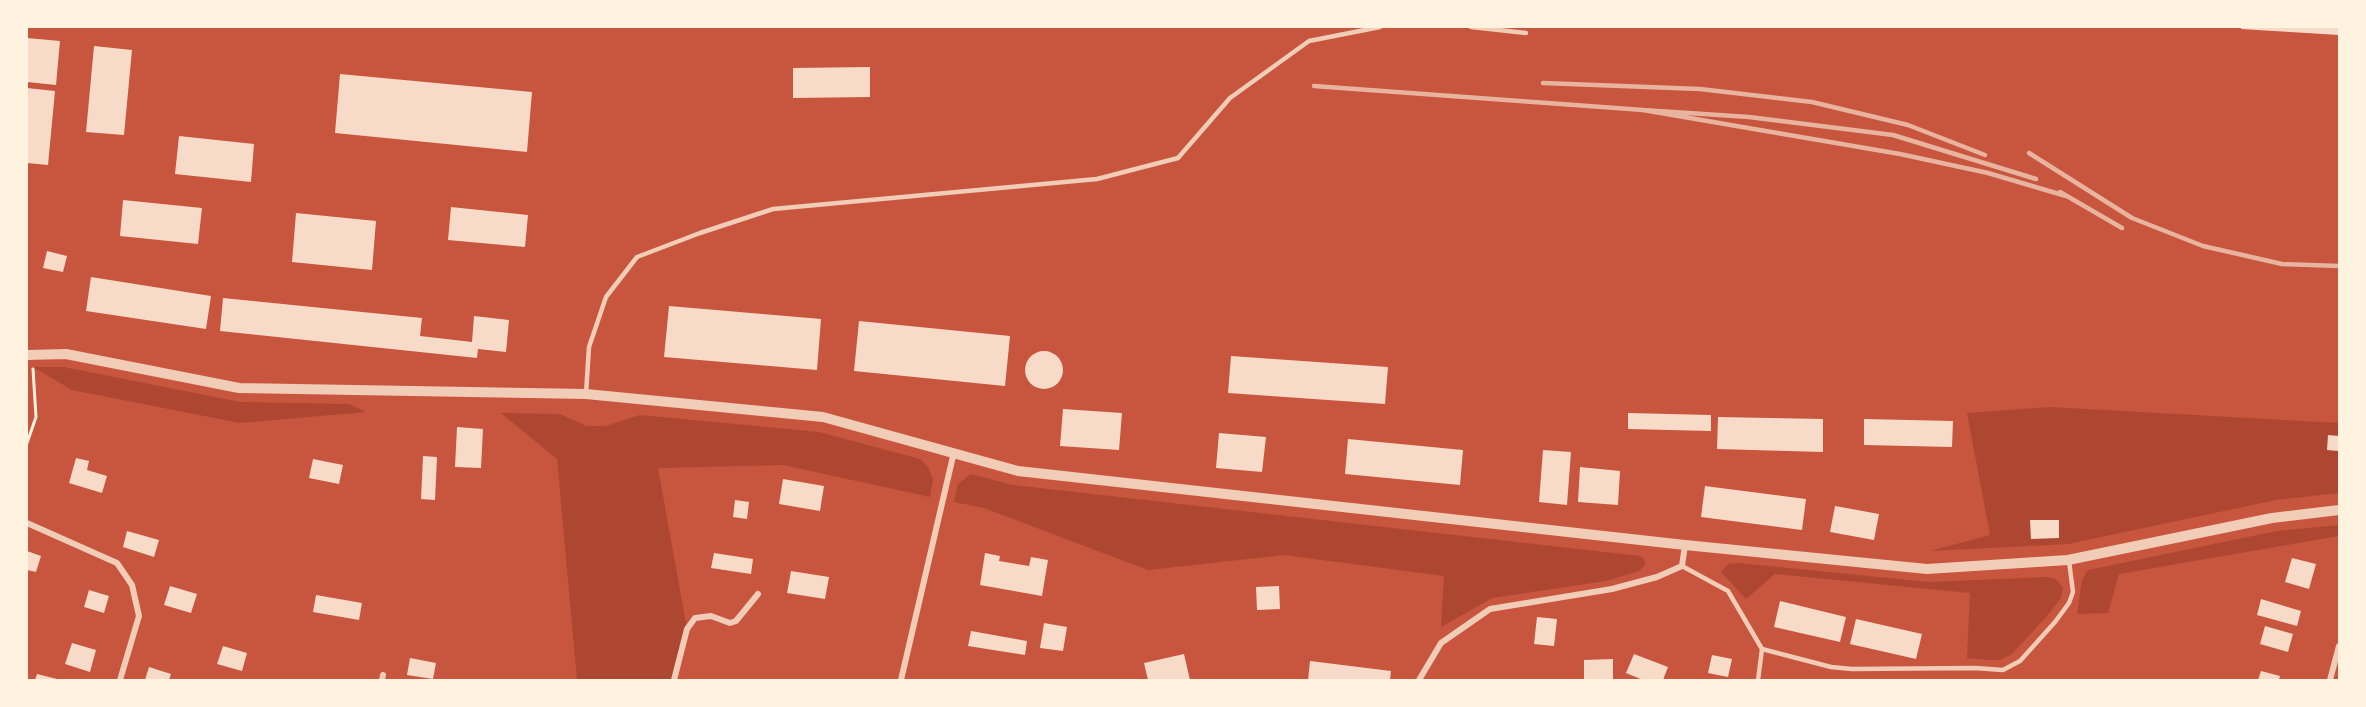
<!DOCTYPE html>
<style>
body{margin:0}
#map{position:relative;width:2366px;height:707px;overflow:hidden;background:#c8553d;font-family:Inter,sans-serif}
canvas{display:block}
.frame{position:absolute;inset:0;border:28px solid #fff3e0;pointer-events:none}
</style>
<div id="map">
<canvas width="2366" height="707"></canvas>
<div class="frame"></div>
</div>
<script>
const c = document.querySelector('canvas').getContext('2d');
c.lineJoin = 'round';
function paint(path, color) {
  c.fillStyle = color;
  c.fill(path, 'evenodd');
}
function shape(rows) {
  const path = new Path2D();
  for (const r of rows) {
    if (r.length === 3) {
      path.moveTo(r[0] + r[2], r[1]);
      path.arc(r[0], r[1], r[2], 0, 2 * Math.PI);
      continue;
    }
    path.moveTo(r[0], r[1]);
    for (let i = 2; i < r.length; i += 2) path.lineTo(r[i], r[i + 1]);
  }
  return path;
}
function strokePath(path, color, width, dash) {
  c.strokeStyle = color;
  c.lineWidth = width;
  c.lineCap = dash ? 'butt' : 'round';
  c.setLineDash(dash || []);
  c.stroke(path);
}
paint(shape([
 [33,367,64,367,240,402,349,404,366,412,240,423,72,390],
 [2050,407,2339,423,2339,436,2327,450,2339,451,2339,493,2276,500,2068,544,1930,551,1990,535,1967,413],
 [501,413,560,414,586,426,606,426,640,415,819,432,920,459,928,467,933,479,930,497,783,465,658,468,687,629,674,680,577,680,557,459],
 [971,474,1013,485,1640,556,1645,560,1645,565,1639,571,1606,581,1492,598,1441,627,1444,576,1284,555,1148,570,984,508,954,502,958,484],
 [2339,525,2339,536,2119,574,2108,613,2077,614,2082,580,2088,570,2277,531],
 [1739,563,1928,582,2048,577,2056,579,2063,588,2061,598,2047,616,2012,654,2000,660,1989,660,1967,658,1970,593,1775,574,1746,599,1721,572,1728,564]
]), '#ae4732');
paint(shape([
 [2241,27,2339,27,2339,35,2241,29],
 [27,38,60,41,56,85,27,82],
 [94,46,132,50,124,135,86,132],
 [870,67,870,97,793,98,793,68],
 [340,74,532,92,527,152,335,133],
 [27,88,55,91,48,165,27,163],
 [179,136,254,144,251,182,175,174],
 [123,200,202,208,198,244,120,236],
 [451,207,528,215,525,247,448,240],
 [296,213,376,221,372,270,292,262],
 [47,251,67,256,63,272,43,268],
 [91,277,211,296,206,329,86,311],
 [223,298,422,318,420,336,472,342,474,316,509,320,506,352,478,349,477,358,220,331],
 [669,306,821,319,817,370,664,357],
 [859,321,1010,336,1005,386,854,371],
 [1044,370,19],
 [1231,356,1388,367,1385,404,1228,393],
 [1063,409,1122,413,1119,450,1060,446],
 [1628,413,1711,415,1711,431,1628,429],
 [1718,417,1823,419,1823,452,1717,449],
 [1864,419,1953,421,1952,447,1864,445],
 [457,427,483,429,481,468,455,467],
 [1219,433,1266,437,1262,472,1216,468],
 [2328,435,2339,436,2339,451,2327,450],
 [1348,439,1463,450,1460,485,1345,474],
 [1543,450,1571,452,1567,505,1539,502],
 [423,456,437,457,435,500,421,499],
 [76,458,89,461,87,470,107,476,102,493,69,483],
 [313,459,343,465,339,484,309,478],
 [1580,467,1620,471,1618,505,1578,502],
 [783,479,824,486,820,511,779,504],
 [1705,486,1806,499,1802,530,1701,517],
 [735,500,749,502,747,519,733,517],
 [1835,506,1879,514,1874,540,1830,532],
 [2030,520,2059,520,2059,538,2031,539],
 [127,531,159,540,154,557,123,547],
 [27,551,41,556,36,572,27,570],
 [714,553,753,559,751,574,711,568],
 [985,553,1000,556,999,561,1029,566,1031,557,1048,560,1042,596,980,585],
 [2292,558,2316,564,2309,589,2285,582],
 [791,571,829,577,825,599,787,593],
 [170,586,197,594,191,613,164,605],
 [1279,586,1280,609,1257,610,1256,587],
 [89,590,109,596,104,613,84,607],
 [316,595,362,603,359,620,313,612],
 [2261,599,2301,611,2297,626,2257,615],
 [1780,601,1846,617,1840,642,1774,627],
 [1537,617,1557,619,1554,646,1534,644],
 [1856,619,1922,634,1916,659,1850,644],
 [1044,623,1067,627,1063,651,1040,648],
 [2265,626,2293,634,2288,652,2260,644],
 [971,631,1027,641,1025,655,968,646],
 [72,643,96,650,90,672,65,664],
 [223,646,247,653,242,671,217,664],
 [1184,654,1190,680,1148,680,1144,663],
 [1634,654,1668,667,1663,680,1643,680,1626,673],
 [1712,655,1732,659,1728,677,1708,673],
 [410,658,436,663,433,679,407,675],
 [1613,659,1613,680,1584,680,1584,660],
 [1310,661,1391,671,1390,680,1308,680],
 [149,667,171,674,169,680,145,680],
 [2261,671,2280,676,2279,680,2258,680],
 [37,674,57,679,57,680,35,680]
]), '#f7dbc8');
strokePath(shape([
 [27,443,36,417,33,369]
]), '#fff3e0', 3);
strokePath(shape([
 [1471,27,1526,33],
 [586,394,589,347,606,297,637,257,700,233,773,209,1097,179,1178,158,1230,98,1309,41,1380,27],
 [1682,566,1728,591,1762,649,1758,680],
 [1762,649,1831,667,1852,669,1975,668,2003,670,2020,661,2055,622,2069,603,2073,592,2069,561]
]), '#f1ccb7', 4.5);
strokePath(shape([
 [27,523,117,563,132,585,139,616,120,680],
 [382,680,383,675],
 [674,680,687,629,695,618,711,616,730,623,736,621,758,594],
 [901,680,954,452],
 [1419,680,1441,643,1490,609,1612,589,1657,577,1682,566,1685,545],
 [2330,680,2339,646]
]), '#f1ccb7', 6);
strokePath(shape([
 [27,355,66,354,239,388,586,394,823,417,1018,471,1685,545,1927,569,2068,560,2272,518,2339,510]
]), '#f1ccb7', 10);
strokePath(shape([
 [1543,83,1700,89,1812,102,1908,125,1985,155],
 [1314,86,1643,110],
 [2029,153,2132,218,2203,246,2282,264,2339,266],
 [2036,179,1893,135,1749,117,1643,110,1900,154,1988,173,2066,196],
 [2060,192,2122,228]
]), '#e9b49f', 4.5);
</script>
